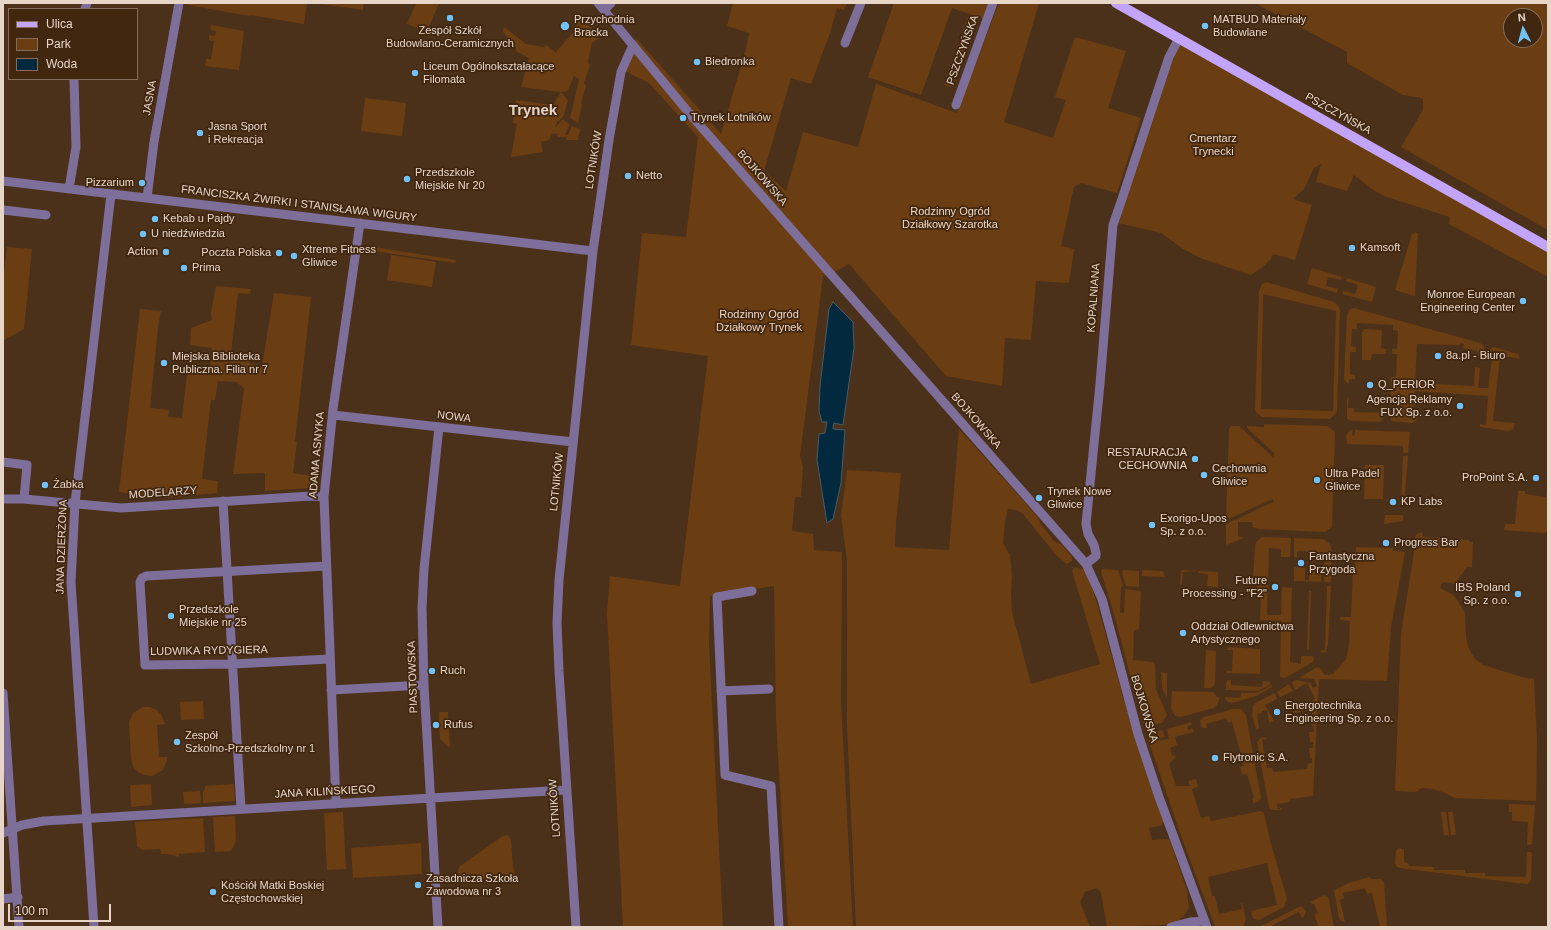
<!DOCTYPE html>
<meta charset="utf-8">
<style>
body{margin:0}
#map{position:relative;width:1551px;height:930px;overflow:hidden;background:#4c311a;font-family:Arial,sans-serif}
canvas{display:block}
.frame{position:absolute;inset:0;border:4px solid #e7d5c8;pointer-events:none}
.legend{position:absolute;left:8px;top:8px;width:130px;height:72px;box-sizing:border-box;background:#412710;border:1px solid #836d5a;margin:0;padding:5px 7px;list-style:none;font-size:12px;color:#e7d5c8}
.legend li{display:flex;align-items:center;gap:8px;height:20px}
.legend b{width:20px;border:1px solid #836d5a}
.north{position:absolute;left:1503px;top:8px;width:40px;height:40px;box-sizing:border-box;background:#412710;border:1px solid #836d5a;border-radius:50%;rotate:354deg;font-size:11px;font-weight:700;line-height:16px;text-align:center;color:#e7d5c8}
.north::after{content:'';display:block;margin:auto;width:14px;height:18px;background:#72c1f5;clip-path:polygon(50% 0,100% 100%,50% 72%,0 100%)}
.scale{position:absolute;left:8px;top:904px;width:103px;height:18px;box-sizing:border-box;border:2px solid #e7d5c8;border-top:0;padding-left:5px;font-size:12px;line-height:14px;white-space:nowrap;color:#e7d5c8;-webkit-text-stroke:3px #412710;paint-order:stroke}
</style>
<div id="map">
<canvas width="1551" height="930"></canvas>
<div class="frame"></div>
<ul class="legend">
<li><b style="height:5px;background:#c2a4fa"></b>Ulica</li>
<li><b style="height:11px;background:#6b3d12"></b>Park</li>
<li><b style="height:11px;background:#03293f"></b>Woda</li>
</ul>
<div class="north">N</div>
<div class="scale">100 m</div>
</div>
<script>
const c = document.querySelector('canvas').getContext('2d');
c.lineJoin = 'round';
function paint(path, color) {
  c.fillStyle = color;
  c.fill(path, 'evenodd');
}
function shape(rows) {
  const path = new Path2D();
  for (const r of rows) {
    path.moveTo(r[0], r[1]);
    for (let i = 2; i < r.length; i += 2) path.lineTo(r[i], r[i + 1]);
  }
  return path;
}
function strokePath(path, color, width, dash) {
  c.strokeStyle = color;
  c.lineWidth = width;
  c.lineCap = dash ? 'butt' : 'round';
  c.setLineDash(dash || []);
  c.stroke(path);
}
function label(font, color, halo, rows, align = 'center') {
  c.font = font + ' Arial,sans-serif';
  c.lineWidth = 3.5;
  c.setLineDash([]);
  c.textBaseline = 'middle';
  c.strokeStyle = halo;
  c.fillStyle = color;
  for (const [text, x, y, turn = 0] of rows) {
    c.save();
    c.translate(x, y);
    c.rotate((+turn || 0) * Math.PI / 180);
    c.textAlign = isNaN(turn) ? turn : align;
    if (halo) c.strokeText(text, 0, 0);
    c.fillText(text, 0, 0);
    c.restore();
  }
}
paint(shape([
 [188,3,307,3,304,24,251,15,251,16,238,14,188,5],
 [315,3,364,3,363,10],
 [416,3,439,3,427,32,407,24],
 [733,3,847,3,844,10,837,8,830,33,811,84,791,78,764,171,786,191,803,132,858,147,876,84,957,113,999,3,1039,3,1004,122,1053,138,1066,100,1055,97,1075,37,1126,51,1108,108,1141,118,1117,193,1081,183,1074,187,1061,246,1074,249,1069,283,1036,281,1031,340,1005,338,1002,386,946,376,849,264,831,274,823,276,800,456,803,467,801,497,795,497,792,531,813,534,814,550,842,552,841,702,853,927,788,927,776,719,774,586,710,596,709,643,723,927,623,927,607,613,610,576,680,586,708,356,631,345,642,233,686,237,698,137,649,83,625,71,636,38,721,134,746,49,749,33,727,26],
 [894,3,990,3,984,19,952,8,921,95,868,77],
 [1255,3,1548,3,1548,230,1401,147,1423,110,1423,98,1403,95,1347,63,1347,52],
 [1511,16,1535,16,1535,40,1511,40],
 [968,16,977,19,972,34,963,31],
 [579,18,602,36,592,43,588,62,590,65,584,83,586,86,581,103,582,105,578,123,570,118,579,79,574,76,578,65,568,91,561,92,568,100,563,117,557,122,555,128,563,119,570,125,565,134,568,135,572,126,580,129,578,140,566,140,566,137,558,137,557,133,552,134,549,140,541,142,543,152,511,157,517,124,513,123,516,100,553,105,561,92,521,87,529,58,516,51,516,47,503,32,504,27,526,44,543,47,546,45,556,52,577,28,574,24],
 [211,25,244,31,239,70,205,66,206,59,211,59,214,41,209,40,209,35,215,36,216,31,210,30],
 [962,35,970,37,962,60,954,58],
 [1179,43,1548,247,1548,277,1449,224,1450,217,1384,196,1375,191,1354,175,1347,191,1316,182,1321,164,1314,168,1304,189,1293,199,1312,205,1295,260,1273,254,1271,259,1265,265,1251,275,1203,259,1183,249,1161,233,1119,223,1140,154],
 [952,62,960,65,953,85,950,87,944,85],
 [365,98,406,103,402,136,361,131],
 [1415,232,1418,233,1415,296,1395,290,1412,234,1414,234],
 [7,247,32,249,24,329,4,340,3,281],
 [374,247,456,260,455,263,374,251],
 [391,255,436,262,432,287,387,280],
 [1312,268,1342,277,1341,280,1328,277,1326,286,1338,289,1337,293,1307,284],
 [1347,278,1376,287,1372,302,1342,294,1343,291,1355,294,1358,285,1346,281],
 [1266,282,1334,302,1337,304,1340,310,1337,412,1330,419,1262,417,1256,412,1255,409,1259,292,1262,284],
 [1263,294,1336,311,1333,411,1261,409],
 [216,286,251,289,250,294,238,293,231,354,251,356,250,364,262,366,274,293,311,297,295,441,297,442,293,473,311,476,310,488,265,491,265,473,233,474,244,388,236,382,218,381,215,400,211,400,202,479,218,481,217,493,165,498,119,492,140,309,161,311,158,327,150,408,169,410,168,417,182,418,188,366,210,369,212,348,190,345,191,328,212,320,211,312],
 [1354,308,1480,343,1484,346,1484,353,1480,356,1478,356,1478,351,1463,348,1464,344,1461,343,1459,345,1417,344,1415,383,1474,386,1475,367,1480,368,1478,388,1488,388,1492,358,1489,356,1489,353,1492,353,1492,351,1490,349,1494,347,1518,354,1520,359,1510,357,1500,357,1493,421,1515,423,1513,429,1509,431,1480,427,1480,424,1486,425,1488,396,1415,391,1414,401,1419,402,1419,405,1413,405,1413,415,1418,415,1416,421,1412,423,1391,421,1390,417,1400,417,1400,410,1395,410,1395,397,1390,397,1391,391,1396,391,1396,382,1391,382,1391,377,1396,377,1397,354,1392,354,1392,349,1397,349,1398,331,1393,330,1393,325,1357,323,1357,329,1352,329,1351,346,1356,347,1356,352,1350,352,1350,374,1355,375,1355,379,1349,379,1349,383,1347,383,1344,379,1347,316,1349,310],
 [1365,329,1382,330,1381,348,1386,349,1386,354,1372,354,1371,360,1362,360,1362,332],
 [1349,396,1348,408,1354,408,1354,412,1384,413,1383,419,1380,422,1352,421,1348,419,1347,418,1347,400],
 [1264,424,1327,426,1335,432,1332,527,1325,532,1258,529,1253,527,1252,522,1238,522,1238,536,1244,538,1226,545,1226,524,1273,502,1273,499,1226,520,1229,429,1231,426,1239,426,1274,458,1274,453,1247,428,1247,426,1264,427],
 [959,429,1037,516,1040,523,1054,541,1062,545,1072,557,1072,561,1067,564,1056,555,1023,514,1017,510,1008,509,1005,522,1003,543,1010,555,1012,577,1011,593,1012,612,1031,684,1100,664,1072,571,1074,567,1078,568,1083,569,1087,575,1095,597,1131,725,1164,821,1163,823,1160,826,1149,828,1152,840,1166,839,1170,840,1187,891,1189,907,1186,913,1179,920,1180,921,1174,924,1159,925,1107,927,1101,893,1097,888,1085,892,1080,902,1090,927,856,927,847,725,847,562,841,515,847,470,901,473,896,523,895,547,949,550],
 [1350,430,1353,430,1352,435,1354,436,1355,430,1410,432,1408,453,1403,453,1403,446,1347,444,1346,436],
 [1403,456,1407,456,1408,457,1404,503,1401,503],
 [1365,465,1384,465,1383,499,1364,499],
 [1548,474,1548,531,1544,533,1504,530,1505,524,1515,524,1518,491,1525,491,1525,494,1546,497],
 [1385,515,1403,515,1403,521,1384,524],
 [1422,532,1423,537,1469,540,1469,542,1473,542,1472,567,1467,567,1455,584,1446,582,1441,584,1440,588,1454,595,1465,613,1466,637,1469,649,1475,659,1483,665,1522,677,1534,679,1537,740,1536,801,1455,798,1445,793,1433,789,1422,788,1415,792,1395,791,1401,634,1413,559,1415,538,1417,534],
 [1262,537,1291,538,1290,557,1281,557,1281,549,1269,548,1267,615,1281,615,1282,587,1292,588,1291,626,1281,626,1281,621,1260,620,1261,590,1257,589,1257,580,1253,579,1255,547,1256,542],
 [1294,538,1323,539,1329,543,1332,550,1331,582,1324,582,1325,559,1321,559,1321,552,1297,551,1297,558,1294,557],
 [1356,547,1394,548,1393,551,1405,552,1391,627,1387,681,1319,679,1313,796,1290,799,1290,802,1277,804,1278,809,1282,808,1282,810,1272,810,1269,808,1257,742,1262,737,1266,738,1267,739,1262,740,1267,768,1272,768,1273,772,1307,769,1308,764,1312,763,1312,758,1310,758,1309,748,1313,748,1313,742,1310,742,1309,732,1314,732,1313,726,1312,726,1310,721,1317,717,1315,715,1313,716,1309,707,1297,713,1292,712,1315,699,1307,683,1295,690,1292,682,1296,680,1306,682,1307,683,1310,682,1313,688,1317,686,1314,679,1299,678,1317,667,1320,668,1325,675,1333,674,1346,659,1349,646,1350,621,1339,620,1341,617,1351,617,1353,569,1355,569],
 [1294,567,1305,568,1305,580,1309,580,1309,568,1322,568,1321,582,1294,581],
 [1102,569,1118,570,1123,586,1121,587,1120,613,1124,613,1125,589,1141,591,1139,629,1134,631,1133,660,1153,662,1155,665,1156,689,1167,715,1162,723,1148,726,1143,723,1112,607,1101,572],
 [1123,570,1139,571,1139,587,1126,586,1122,573],
 [1142,570,1162,571,1163,572,1165,577,1142,576],
 [1181,570,1218,572,1218,587,1207,586,1208,574,1198,573,1198,571,1183,572,1182,584,1180,584],
 [1327,586,1331,586,1328,645,1326,652,1322,653,1320,650,1325,650],
 [1309,591,1311,591,1309,650,1307,649],
 [1281,629,1291,629,1290,662,1301,664,1301,657,1303,656,1312,656,1314,658,1313,662,1285,678,1280,677,1280,675],
 [1228,647,1260,649,1260,674,1227,673,1226,671,1232,671,1233,650,1227,650],
 [1206,650,1216,651,1215,682,1213,687,1211,688,1204,688],
 [1161,672,1167,673,1167,698,1162,688],
 [1228,680,1231,680,1231,685,1262,687,1263,681,1270,682,1270,685,1257,691,1226,690,1226,683],
 [1289,684,1293,691,1280,697,1277,692],
 [1272,685,1272,687,1256,696,1233,703,1228,702,1225,699,1225,697,1240,698,1241,693,1257,693],
 [1172,691,1213,692,1217,697,1219,697,1219,700,1217,705,1214,708,1180,717,1175,716,1171,708],
 [1275,693,1277,699,1265,705,1274,721,1269,723,1267,710,1262,711,1262,713,1257,714,1259,728,1256,729,1252,716,1253,706,1255,703],
 [203,701,204,719,181,720,180,702],
 [143,707,150,707,157,710,162,716,165,724,157,725,159,757,167,757,167,760,163,770,152,776,145,775,139,773,134,768,131,759,129,722,133,713],
 [1233,709,1241,709,1246,715,1261,798,1258,802,1253,803,1252,798,1254,798,1247,774,1242,775,1240,767,1244,765,1232,722,1228,722,1226,718,1206,724,1207,728,1203,728,1201,726,1200,720,1204,717],
 [439,712,448,712,450,748,440,739],
 [1191,722,1192,725,1188,726,1188,730,1193,728,1194,732,1175,737,1177,745,1170,748,1172,756,1175,755,1176,757,1169,764,1176,786,1190,786,1188,781,1196,779,1198,787,1192,789,1201,818,1209,816,1211,821,1261,811,1264,813,1270,840,1287,899,1284,907,1259,920,1254,919,1252,916,1251,911,1277,905,1267,863,1208,877,1212,896,1215,896,1219,914,1242,909,1241,903,1242,903,1246,920,1243,927,1215,927,1180,833,1149,742,1149,737,1153,733,1162,730,1165,737,1159,738,1160,741,1169,739,1167,729],
 [151,784,152,805,131,807,130,785],
 [234,784,235,800,234,801,203,803,203,791,205,790,205,786],
 [200,791,201,803,184,804,183,792],
 [1509,804,1535,805,1532,844,1527,845,1528,822,1512,821,1512,812,1509,812],
 [343,812,346,869,327,870,324,813],
 [1441,812,1446,812,1449,835,1444,835],
 [1448,812,1453,812,1456,835,1451,835],
 [235,816,236,841,231,851,215,852,213,817],
 [203,818,205,852,179,854,179,857,169,854,161,854,160,849,142,850,137,846,135,822],
 [508,835,511,840,513,867,516,877,459,880,458,871,460,866,503,836],
 [421,843,422,874,353,878,351,848],
 [1398,848,1404,849,1404,862,1408,863,1409,866,1434,867,1434,870,1465,870,1465,873,1485,873,1485,876,1526,877,1527,852,1531,852,1532,854,1531,880,1528,884,1525,884,1400,868,1397,867,1395,863,1396,851],
 [1370,877,1371,879,1381,879,1384,882,1387,927,1380,927,1372,893,1367,894,1365,888,1343,893,1344,898,1340,900,1345,922,1341,921,1339,918,1334,890,1349,883],
 [1324,895,1328,897,1329,900,1334,927,1319,927,1314,915,1318,913,1314,904,1312,904,1310,902],
 [1301,906,1306,911,1304,917,1302,918,1299,912,1269,927,1259,927]
]), '#6b3d12');
const water = shape([
 [833,302,853,322,854,348,843,425,834,423,833,429,845,430,841,483,833,519,827,523,817,460,819,434,825,433,827,422,822,422,819,411,820,386,829,309,833,302]
]);
paint(water, '#03293f');
strokePath(water, '#475d68', 1);
strokePath(shape([
 [598,3,689,113,1086,564,1102,599,1138,734,1159,797,1207,927],
 [85,9,87,3],
 [604,10,611,3],
 [845,43,861,3],
 [956,105,993,3],
 [3,181,593,251],
 [69,189,76,147,74,79],
 [147,198,154,142,179,3],
 [3,210,46,215],
 [333,415,573,442],
 [3,462,27,465,24,499],
 [3,499,24,499,121,508,311,496,324,497],
 [223,501,241,809],
 [1086,564,1096,556,1096,553,1094,545,1088,534,1086,524,1100,384,1113,225,1122,199,1169,57,1179,38],
 [326,566,146,576,142,578,140,582,145,665,233,664,330,659],
 [752,591,717,597,725,775,771,786,779,927],
 [331,690,424,685],
 [721,691,769,689],
 [3,693,19,927],
 [336,804,324,497,333,409,360,223],
 [3,833,22,825,44,821,566,790],
 [3,899,18,897],
 [94,927,71,582,75,503,111,194],
 [438,927,424,685,422,608,424,569,439,427],
 [576,927,559,671,557,623,559,580,593,251,609,140,621,72,633,45],
 [1171,927,1190,922,1205,921]
]), '#7d6f99', 9);
strokePath(shape([
 [1116,3,1548,247]
]), '#c2a4fa', 10);
for (const [x, y, r, color] of [
 [450,18,4,"#72c1f5"],
 [565,26,5,"#72c1f5"],
 [1205,26,4,"#72c1f5"],
 [697,62,4,"#72c1f5"],
 [415,73,4,"#72c1f5"],
 [683,118,4,"#72c1f5"],
 [200,133,4,"#72c1f5"],
 [628,176,4,"#72c1f5"],
 [407,179,4,"#72c1f5"],
 [142,183,4,"#72c1f5"],
 [155,219,4,"#72c1f5"],
 [143,234,4,"#72c1f5"],
 [1352,248,4,"#72c1f5"],
 [166,252,4,"#72c1f5"],
 [279,253,4,"#72c1f5"],
 [294,256,4,"#72c1f5"],
 [184,268,4,"#72c1f5"],
 [1523,301,4,"#72c1f5"],
 [1438,356,4,"#72c1f5"],
 [164,363,4,"#72c1f5"],
 [1370,385,4,"#72c1f5"],
 [1460,406,4,"#72c1f5"],
 [1195,459,4,"#72c1f5"],
 [1204,475,4,"#72c1f5"],
 [1536,478,4,"#72c1f5"],
 [1317,480,4,"#72c1f5"],
 [45,485,4,"#72c1f5"],
 [1039,498,4,"#72c1f5"],
 [1393,502,4,"#72c1f5"],
 [1152,525,4,"#72c1f5"],
 [1386,543,4,"#72c1f5"],
 [1301,563,4,"#72c1f5"],
 [1275,587,4,"#72c1f5"],
 [1518,594,4,"#72c1f5"],
 [171,616,4,"#72c1f5"],
 [1183,633,4,"#72c1f5"],
 [432,671,4,"#72c1f5"],
 [1277,712,4,"#72c1f5"],
 [436,725,4,"#72c1f5"],
 [177,742,4,"#72c1f5"],
 [1215,758,4,"#72c1f5"],
 [418,885,4,"#72c1f5"],
 [213,892,4,"#72c1f5"]
]) {
  const dot = new Path2D();
  dot.arc(x, y, r, 0, 2 * Math.PI);
  c.fillStyle = color;
  c.fill(dot);
  strokePath(dot, '#412710', 1.5);
}
label('11px', '#e7d5c8', '#412710', [
 ["Przychodnia",574,20],
 ["Bracka",574,33],
 ["MATBUD Materiały",1213,20],
 ["Budowlane",1213,33],
 ["Zespół Szkół",450,31,"center"],
 ["Budowlano-Ceramicznych",450,44,"center"],
 ["Biedronka",705,62],
 ["Liceum Ogólnokształacące",423,67],
 ["Filomata",423,80],
 ["Trynek Lotników",691,118],
 ["Jasna Sport",208,127],
 ["i Rekreacja",208,140],
 ["Przedszkole",415,173],
 ["Miejskie Nr 20",415,186],
 ["Netto",636,176],
 ["Pizzarium",134,183,"right"],
 ["Kebab u Pajdy",163,219],
 ["U niedźwiedzia",151,234],
 ["Kamsoft",1360,248],
 ["Xtreme Fitness",302,250],
 ["Gliwice",302,263],
 ["Action",158,252,"right"],
 ["Poczta Polska",271,253,"right"],
 ["Prima",192,268],
 ["Monroe European",1515,295,"right"],
 ["Engineering Center",1515,308,"right"],
 ["8a.pl - Biuro",1446,356],
 ["Miejska Biblioteka",172,357],
 ["Publiczna. Filia nr 7",172,370],
 ["Q_PERIOR",1378,385],
 ["Agencja Reklamy",1452,400,"right"],
 ["FUX Sp. z o.o.",1452,413,"right"],
 ["RESTAURACJA",1187,453,"right"],
 ["CECHOWNIA",1187,466,"right"],
 ["Cechownia",1212,469],
 ["Gliwice",1212,482],
 ["Ultra Padel",1325,474],
 ["Gliwice",1325,487],
 ["ProPoint S.A.",1528,478,"right"],
 ["Żabka",53,485],
 ["Trynek Nowe",1047,492],
 ["Gliwice",1047,505],
 ["KP Labs",1401,502],
 ["Exorigo-Upos",1160,519],
 ["Sp. z o.o.",1160,532],
 ["Progress Bar",1394,543],
 ["Fantastyczna",1309,557],
 ["Przygoda",1309,570],
 ["Future",1267,581,"right"],
 ["Processing - \"F2\"",1267,594,"right"],
 ["IBS Poland",1510,588,"right"],
 ["Sp. z o.o.",1510,601,"right"],
 ["Przedszkole",179,610],
 ["Miejskie nr 25",179,623],
 ["Oddział Odlewnictwa",1191,627],
 ["Artystycznego",1191,640],
 ["Ruch",440,671],
 ["Energotechnika",1285,706],
 ["Engineering Sp. z o.o.",1285,719],
 ["Rufus",444,725],
 ["Zespół",185,736],
 ["Szkolno-Przedszkolny nr 1",185,749],
 ["Flytronic S.A.",1223,758],
 ["Zasadnicza Szkoła",426,879],
 ["Zawodowa nr 3",426,892],
 ["Kościół Matki Boskiej",221,886],
 ["Częstochowskiej",221,899]
], 'left');
label('11px', '#e7d5c8', '#412710', [
 ["PSZCZYŃSKA",963,50,-70],
 ["JASNA",150,98,-80],
 ["PSZCZYŃSKA",1338,114,29],
 ["LOTNIKÓW",594,160,-81],
 ["BOJKOWSKA",762,178,49],
 ["FRANCISZKA ŻWIRKI I STANISŁAWA WIGURY",299,204,7],
 ["KOPALNIANA",1094,298,-86],
 ["NOWA",454,417,7],
 ["BOJKOWSKA",976,421,49],
 ["ADAMA ASNYKA",317,455,-85],
 ["LOTNIKÓW",557,482,-84],
 ["MODELARZY",163,493,-4],
 ["JANA DZIERŻONA",62,547,-88],
 ["LUDWIKA RYDYGIERA",209,651,-1],
 ["PIASTOWSKA",413,677,-92],
 ["BOJKOWSKA",1144,709,73],
 ["JANA KILIŃSKIEGO",325,792,-3],
 ["LOTNIKÓW",555,808,-94]
]);
label('11px', '#eed7c5', '#412710', [
 ["Cmentarz",1213,139],
 ["Trynecki",1213,152],
 ["Rodzinny Ogród",950,212],
 ["Działkowy Szarotka",950,225],
 ["Rodzinny Ogród",759,315],
 ["Działkowy Trynek",759,328]
]);
label('bold 15px', '#e7d5c8', '#412710', [
 ["Trynek",533,111]
]);
</script>
